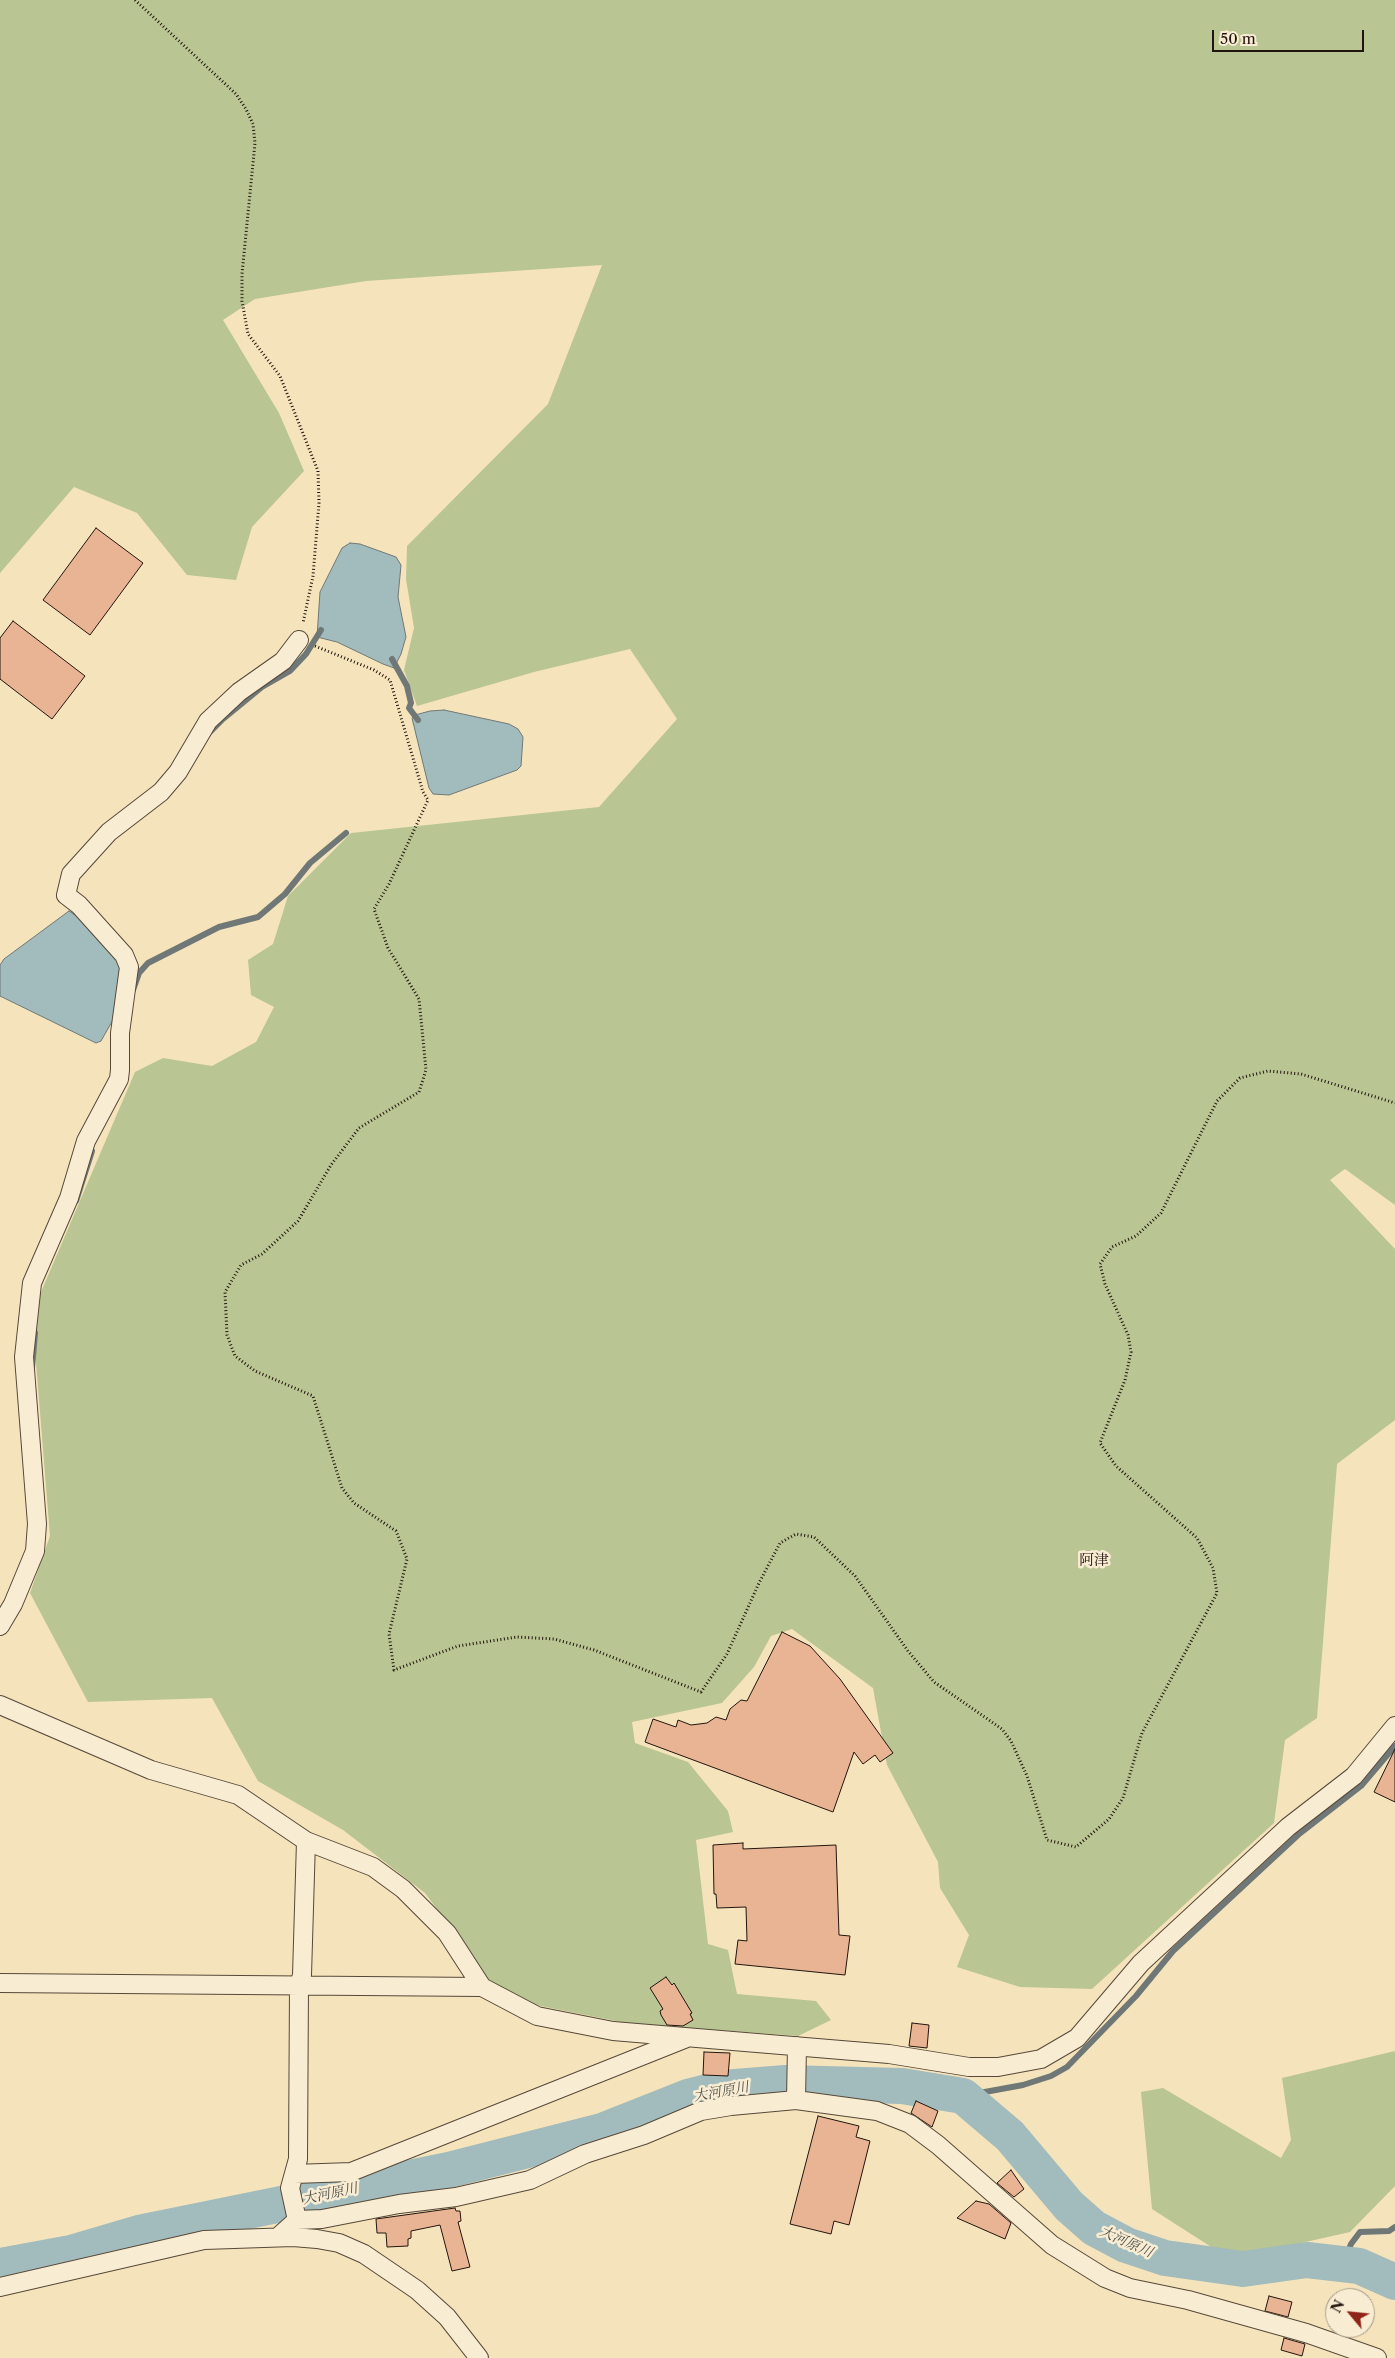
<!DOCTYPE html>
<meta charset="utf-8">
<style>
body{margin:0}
#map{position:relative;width:1395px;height:2358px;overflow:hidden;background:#f5e4bb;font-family:"Libre Caslon Text",serif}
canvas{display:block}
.north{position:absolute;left:1325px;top:2288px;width:50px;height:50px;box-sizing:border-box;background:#f8edd3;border:1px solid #a29684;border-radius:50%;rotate:298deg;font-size:14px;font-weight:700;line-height:20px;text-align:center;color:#22140e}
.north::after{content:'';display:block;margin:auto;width:18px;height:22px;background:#8f2418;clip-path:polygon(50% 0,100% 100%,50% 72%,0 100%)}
.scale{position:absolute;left:1212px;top:30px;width:152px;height:22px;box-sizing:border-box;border:2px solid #22140e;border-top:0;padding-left:6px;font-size:15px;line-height:18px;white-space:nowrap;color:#22140e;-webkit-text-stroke:4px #f8edd3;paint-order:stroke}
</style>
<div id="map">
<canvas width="1395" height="2358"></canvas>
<div class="north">N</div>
<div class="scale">50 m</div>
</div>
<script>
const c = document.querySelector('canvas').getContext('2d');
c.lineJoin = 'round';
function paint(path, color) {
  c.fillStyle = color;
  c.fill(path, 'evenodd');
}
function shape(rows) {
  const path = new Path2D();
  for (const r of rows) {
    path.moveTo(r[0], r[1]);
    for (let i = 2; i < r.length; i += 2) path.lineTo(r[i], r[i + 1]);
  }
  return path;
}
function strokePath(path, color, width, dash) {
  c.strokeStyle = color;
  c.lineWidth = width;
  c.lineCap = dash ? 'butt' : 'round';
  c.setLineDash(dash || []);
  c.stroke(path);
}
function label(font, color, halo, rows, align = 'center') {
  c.font = font + ' "Libre Caslon Text","Noto Serif JP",serif';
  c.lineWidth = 5;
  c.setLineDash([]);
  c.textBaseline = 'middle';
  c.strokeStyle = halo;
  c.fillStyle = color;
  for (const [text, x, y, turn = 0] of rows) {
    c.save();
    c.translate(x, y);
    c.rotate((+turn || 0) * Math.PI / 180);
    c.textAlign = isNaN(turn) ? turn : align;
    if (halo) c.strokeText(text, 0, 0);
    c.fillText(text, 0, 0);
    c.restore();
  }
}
paint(shape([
 [0,0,1395,0,1395,1205,1345,1169,1330,1180,1395,1249,1395,1420,1337,1464,1317,1718,1285,1740,1274,1823,1092,1989,1020,1987,957,1967,969,1935,940,1888,938,1862,887,1765,873,1688,792,1629,771,1636,754,1667,722,1703,632,1722,635,1743,688,1762,728,1811,733,1832,696,1840,708,1944,728,1950,737,1994,816,2001,831,2020,798,2036,626,2023,536,2005,490,1981,425,1893,343,1830,258,1781,212,1698,88,1702,30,1593,50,1536,32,1313,135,1072,163,1058,212,1066,256,1042,274,1007,251,995,248,960,273,944,288,896,351,833,599,807,677,719,630,649,534,672,417,706,404,670,414,628,406,579,407,546,548,404,602,265,366,281,255,299,223,320,279,413,304,471,252,527,236,580,187,575,137,513,74,487,0,573],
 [1395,2051,1395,2186,1350,2232,1230,2259,1152,2209,1141,2092,1163,2088,1281,2158,1291,2140,1282,2078]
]), '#b9c592');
const water = shape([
 [350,543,360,544,396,557,401,565,398,597,406,637,401,654,394,668,383,664,337,642,317,637,320,592,342,548,350,543],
 [444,710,509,724,518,729,523,737,521,766,517,770,449,795,433,794,429,788,412,718,415,715,430,711,444,710],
 [69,911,81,919,124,967,114,1018,101,1041,96,1043,0,996,0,965,4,959,69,911]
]);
paint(water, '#a2bbbc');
strokePath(water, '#6f7876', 1);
strokePath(shape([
 [392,659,407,686,411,703,409,708,418,720],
 [210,732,223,719,262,687,290,671,306,654,321,630],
 [133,990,139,973,148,963,219,927,258,917,285,894,310,863,346,833],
 [76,1201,92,1151],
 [32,1368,35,1333],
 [963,2096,1023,2085,1051,2076,1067,2067,1136,1996,1173,1951,1298,1835,1361,1786,1395,1746],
 [1343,2264,1351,2244,1360,2232,1389,2231,1395,2227]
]), '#6f7876', 6);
strokePath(shape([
 [0,2266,71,2253,139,2233,449,2170,602,2131,688,2097,723,2088,785,2083,902,2086,963,2096,1010,2136,1069,2206,1094,2228,1126,2245,1165,2258,1243,2269,1307,2260,1359,2266,1395,2282]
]), '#a2bbbc', 36);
const building = shape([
 [96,528,143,563,90,635,43,600,96,528],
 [13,621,85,676,52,719,0,679,0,638,13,621],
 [782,1632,810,1646,840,1679,893,1753,880,1762,875,1755,863,1764,854,1752,833,1812,645,1742,653,1719,676,1727,678,1720,691,1725,707,1723,716,1717,726,1720,730,1709,741,1700,747,1701,782,1632],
 [1395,1749,1395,1802,1374,1792,1395,1749],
 [743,1843,743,1849,836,1845,839,1935,850,1936,845,1975,735,1964,738,1940,747,1941,746,1907,717,1908,716,1894,714,1894,713,1845,743,1843],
 [666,1977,672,1985,674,1983,692,2013,690,2014,693,2020,683,2026,667,2025,661,2015,660,2011,663,2009,650,1988,666,1977],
 [912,2023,929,2025,927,2048,909,2046,912,2023],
 [704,2052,730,2053,728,2076,703,2075,704,2052],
 [916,2101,938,2111,932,2127,911,2113,916,2101],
 [818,2116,859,2126,856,2137,870,2141,849,2225,834,2221,831,2234,790,2224,818,2116],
 [1011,2170,1024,2189,1014,2197,997,2183,1011,2170],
 [976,2201,989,2204,1011,2223,1005,2239,957,2218,976,2201],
 [455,2208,456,2211,460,2211,461,2221,458,2222,470,2267,452,2271,440,2225,411,2231,411,2238,408,2239,408,2246,387,2247,386,2233,377,2233,376,2219,455,2208],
 [1269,2296,1292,2302,1288,2317,1265,2311,1269,2296],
 [1284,2338,1305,2344,1302,2356,1281,2350,1284,2338]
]);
paint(building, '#e8b493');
strokePath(building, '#22140e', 1);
const street = shape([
 [0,1626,13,1604,35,1551,37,1524,24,1357,32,1283,69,1198,86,1141,119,1079,120,1070,120,1033,129,967,124,955,79,905,66,895,71,874,109,832,161,792,178,772,208,721,239,692,283,661,299,640],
 [0,1705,151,1770,238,1795,306,1841,373,1867,403,1889,447,1933,482,1987,537,2016,613,2031,889,2054,969,2067,998,2067,1041,2059,1077,2038,1141,1963,1288,1827,1354,1776,1395,1726],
 [0,1983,482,1987],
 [796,2100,797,2046],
 [294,2174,351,2172,687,2038],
 [297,2220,290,2188,298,2159,299,1985,302,1975,306,1841],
 [278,2237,297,2220,322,2219,399,2204,456,2197,530,2180,585,2154,644,2135,701,2111,731,2106,796,2100,877,2111,910,2124,938,2145,1052,2245,1105,2278,1130,2288,1188,2300,1306,2333,1377,2358],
 [0,2287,204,2240,293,2237,317,2239,339,2243,364,2254,417,2290,447,2317,479,2358]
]);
strokePath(street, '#574839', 20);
strokePath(shape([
 [135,0,236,94,246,109,253,124,255,143,242,274,242,301,248,334,280,376,318,471,319,503,313,576,303,623],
 [315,646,374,670,390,680,423,792,428,800,389,884,374,909,388,948,419,999,426,1070,419,1092,359,1128,331,1165,298,1221,262,1254,241,1265,225,1292,227,1335,235,1356,255,1371,313,1396,342,1488,354,1503,396,1531,407,1559,389,1634,394,1670,458,1646,517,1637,554,1639,594,1650,701,1692,727,1654,759,1583,780,1543,796,1534,814,1537,855,1576,908,1651,934,1682,1002,1729,1011,1741,1027,1776,1047,1840,1076,1847,1109,1819,1123,1798,1142,1733,1217,1593,1213,1568,1197,1538,1116,1466,1100,1443,1125,1380,1131,1352,1128,1335,1105,1284,1100,1264,1112,1247,1136,1236,1161,1213,1217,1101,1240,1078,1268,1071,1301,1074,1395,1103]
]), '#22140e', 3, [1, 2.5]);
strokePath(street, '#f8edd3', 18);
label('italic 14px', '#4f4e4b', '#f8edd3', [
 ["大河原川",721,2092,-10],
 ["大河原川",330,2194,-12],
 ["大河原川",1126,2242,24]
]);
label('15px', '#22140e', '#f8edd3', [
 ["阿津",1094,1561]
]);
</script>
